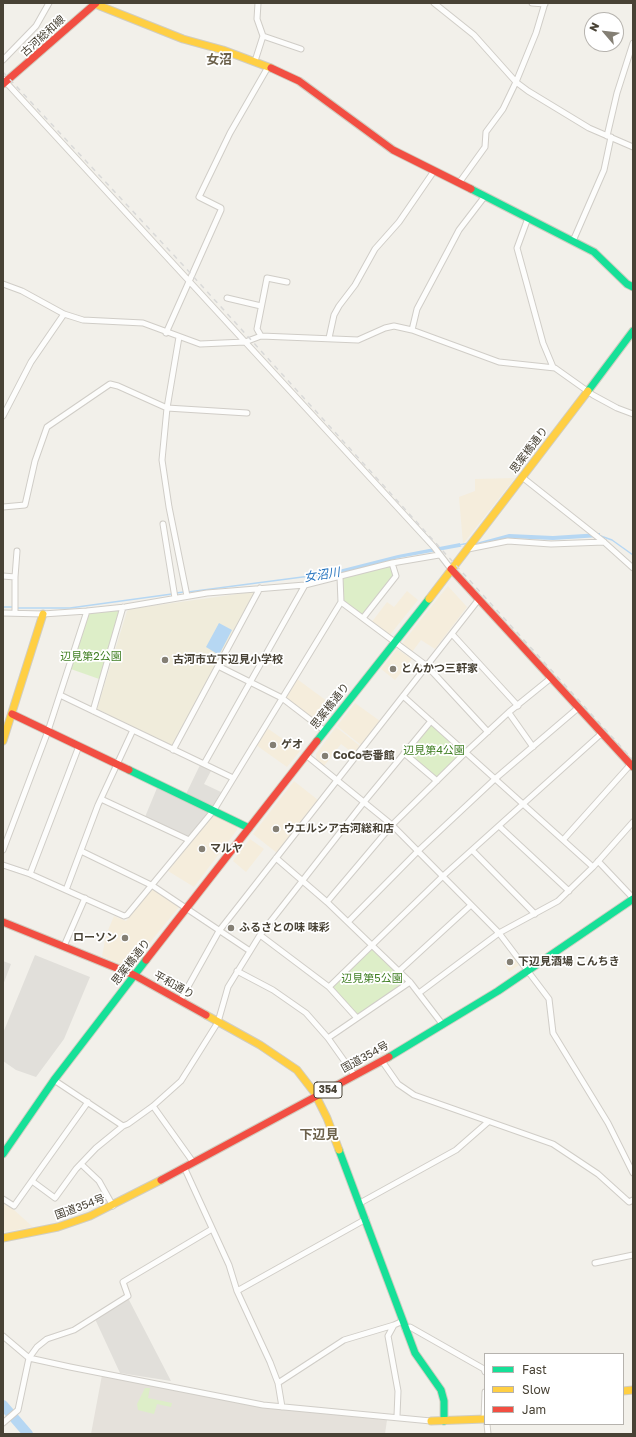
<!DOCTYPE html>
<meta charset="utf-8">
<style>
body{margin:0}
#map{position:relative;width:636px;height:1437px;overflow:hidden;background:#f2f0ea;font-family:"Golos Text",sans-serif}
canvas{display:block}
.frame{position:absolute;inset:0;border:4px solid #484235;pointer-events:none}
.legend{position:absolute;left:484px;top:1353px;width:140px;height:72px;box-sizing:border-box;background:#fff;border:1px solid #b6b3ae;margin:0;padding:5px 7px;list-style:none;font-size:12px;color:#484235}
.legend li{display:flex;align-items:center;gap:8px;height:20px}
.legend b{width:20px;border:1px solid #b6b3ae}
.north{position:absolute;left:584px;top:12px;width:40px;height:40px;box-sizing:border-box;background:#fff;border:1px solid #b6b3ae;border-radius:50%;rotate:298deg;font-size:11px;font-weight:700;line-height:16px;text-align:center;color:#484235}
.north::after{content:'';display:block;margin:auto;width:14px;height:18px;background:#847f74;clip-path:polygon(50% 0,100% 100%,50% 72%,0 100%)}
</style>
<div id="map">
<canvas width="636" height="1437"></canvas>
<div class="frame"></div>
<ul class="legend">
<li><b style="height:5px;background:#16e098"></b>Fast</li>
<li><b style="height:5px;background:#ffcf43"></b>Slow</li>
<li><b style="height:5px;background:#f24e42"></b>Jam</li>
</ul>
<div class="north">N</div>
</div>
<script>
const c = document.querySelector('canvas').getContext('2d');
c.lineJoin = 'round';
function paint(path, color) {
  c.fillStyle = color;
  c.fill(path, 'evenodd');
}
function shape(rows) {
  const path = new Path2D();
  for (const r of rows) {
    path.moveTo(r[0], r[1]);
    for (let i = 2; i < r.length; i += 2) path.lineTo(r[i], r[i + 1]);
  }
  return path;
}
function strokePath(path, color, width, dash) {
  c.strokeStyle = color;
  c.lineWidth = width;
  c.lineCap = dash ? 'butt' : 'round';
  c.setLineDash(dash || []);
  c.stroke(path);
}
function label(font, color, halo, rows, align = 'center') {
  c.font = font + ' "Golos Text","Noto Sans JP",sans-serif';
  c.lineWidth = 3.5;
  c.setLineDash([]);
  c.textBaseline = 'middle';
  c.strokeStyle = halo;
  c.fillStyle = color;
  for (const [text, x, y, turn = 0] of rows) {
    c.save();
    c.translate(x, y);
    c.rotate((+turn || 0) * Math.PI / 180);
    c.textAlign = isNaN(turn) ? turn : align;
    if (halo) c.strokeText(text, 0, 0);
    c.fillText(text, 0, 0);
    c.restore();
  }
}
paint(shape([
 [515,478,463,544,459,497,475,491,475,479],
 [448,586,467,607,435,649,421,640,412,652,401,645,422,618,442,632,422,618],
 [407,591,418,600,389,636,371,623,387,602,394,607],
 [397,649,412,659,395,680,381,669],
 [297,679,335,707,321,725,285,697],
 [355,703,380,721,361,745,337,726],
 [336,727,360,746,354,754,341,744,324,766,316,759,316,754],
 [267,728,300,751,287,767,256,745],
 [294,781,318,800,277,853,253,834],
 [213,815,237,826,237,830,194,887,168,871],
 [250,839,264,849,246,872,233,861],
 [151,890,155,890,179,907,133,963,122,965,102,956,106,935,114,916,126,921],
 [513,957,519,965,509,972,504,963],
 [3,1202,13,1209,33,1227,3,1232]
]), '#f5eddc');
paint(shape([
 [102,1375,261,1407,387,1420,385,1434,91,1434]
]), '#e5e1db');
paint(shape([
 [252,592,254,594,173,745,171,745,97,709,127,611,130,609]
]), '#f0ecdb');
paint(shape([
 [392,563,396,576,363,618,341,602,340,577],
 [123,607,102,680,68,668,87,611],
 [431,721,466,752,437,781,404,753],
 [372,945,410,982,357,1018,329,987],
 [145,1388,150,1388,148,1398,172,1403,171,1407,157,1404,154,1414,138,1410,137,1404]
]), '#ddeec8');
paint(shape([
 [200,765,211,771,204,784,221,792,213,806,186,794],
 [157,788,209,811,188,837,145,817],
 [35,955,90,977,64,1039,36,1077,16,1070,3,1061,3,1033],
 [3,961,11,964,3,985],
 [128,1298,171,1381,120,1373,95,1319]
]), '#e1dfda');
paint(shape([
 [600,533,600,537,553,540,509,538,399,558,331,576,331,572,398,555,460,543,461,547,509,534,553,536],
 [219,623,232,630,219,655,206,647]
]), '#b6d7f3');
strokePath(shape([
 [598,535,612,540,633,555],
 [459,545,469,543],
 [188,592,333,573],
 [176,593,184,592],
 [3,607,13,607],
 [17,608,70,608,172,594]
]), '#b6d7f3', 1.5);
strokePath(shape([
 [3,1405,28,1434]
]), '#b6d7f3', 10);
const street = shape([
 [434,3,474,35,516,82,528,91,589,128,633,147],
 [532,3,545,4],
 [263,36,301,49],
 [3,60,36,26,49,3],
 [255,61,263,36,257,19,258,3],
 [3,79,434,547,451,569],
 [607,136,617,93,633,43],
 [459,183,485,147,486,132,503,109,516,82,536,33,545,3],
 [528,218,517,248,543,343,553,367],
 [573,241,604,170,611,137],
 [3,284,22,291,64,314,83,320,143,323,200,344,245,342,261,336,358,340,385,328,394,326,412,330,499,362,555,368,593,395,617,408,633,414],
 [227,298,261,306],
 [412,330,417,309,449,249,459,230,485,196],
 [166,333,221,210,221,208,199,197,230,133,268,67],
 [261,336,257,329,267,278,287,282],
 [179,337,167,408,162,460,169,507,187,596],
 [329,338,334,315,339,306,355,285,375,249,399,222,434,171],
 [3,416,31,362,64,314],
 [522,477,604,542,633,568],
 [3,507,25,505,35,461,47,427,110,384,118,386,167,408,247,413],
 [163,524,175,598],
 [468,549,508,541,551,544,604,542],
 [3,576,15,577,17,551],
 [341,602,427,666,488,732],
 [3,613,43,614,87,611,125,607,207,593,305,585,392,563,439,555],
 [15,613,15,577],
 [363,618,396,576,392,563],
 [452,634,518,706],
 [218,666,282,698,325,731],
 [60,695,233,778],
 [403,696,593,867],
 [93,711,123,607],
 [509,713,533,747],
 [173,750,260,588],
 [404,753,437,781],
 [306,755,392,825,499,933,549,999,553,1033,608,1123,633,1173],
 [204,764,305,585],
 [101,799,189,840],
 [499,826,569,891],
 [563,840,631,764],
 [3,850,48,731,87,611],
 [472,850,535,914],
 [81,851,153,886,250,951],
 [276,858,327,902,410,982,443,1025],
 [598,861,633,898],
 [3,865,30,874,124,916,127,915,214,810,341,602,340,577],
 [30,874,79,746],
 [66,890,98,805,133,730],
 [327,902,392,825,466,752,509,712,551,678],
 [348,922,418,851,496,778,578,708],
 [260,935,329,987,357,1018],
 [64,946,85,898],
 [237,971,273,990,306,1013,328,1038,355,1076],
 [399,971,471,905],
 [329,987,443,876,602,733],
 [419,993,499,933,558,901,593,867,633,822],
 [180,1001,219,931,479,599],
 [328,1038,410,982],
 [382,1061,398,1084,414,1095,553,1144,598,1174,629,1202,633,1200],
 [54,1080,123,1126],
 [153,1106,193,1162],
 [81,1164,99,1181,113,1206],
 [184,1167,229,1265,237,1291,270,1362,278,1383,282,1407],
 [32,1181,55,1198,76,1169,96,1148,123,1126,128,1124,153,1106,181,1081,218,1022,228,987,260,935,364,802,431,721],
 [3,1199,14,1206,88,1102],
 [360,1203,456,1150,488,1122],
 [595,1263,633,1255],
 [237,1291,366,1219],
 [405,1329,410,1327,484,1369,485,1372],
 [3,1336,29,1358,70,1367,263,1405,431,1421],
 [278,1383,344,1340,394,1325],
 [397,1416,398,1391,388,1336,394,1325,403,1321],
 [484,1419,485,1392],
 [3,1423,18,1410,29,1358,37,1347,47,1339,74,1330,128,1296,123,1282,212,1229],
 [487,1424,488,1434]
]);
const fast = shape([
 [471,189,594,252,627,284,633,287],
 [588,391,633,331],
 [317,741,429,599],
 [129,770,249,828],
 [389,1057,498,991,633,899],
 [339,1150,415,1353,441,1390,444,1401,444,1421],
 [3,1154,54,1080,146,960]
]);
const slow = shape([
 [95,4,183,39,223,50,271,68],
 [429,599,588,391],
 [3,741,43,614],
 [206,1015,260,1045,297,1070,314,1092,327,1118,339,1150],
 [3,1238,58,1227,90,1216,161,1180],
 [623,1391,633,1390],
 [431,1421,485,1419]
]);
const jam = shape([
 [271,68,299,81,393,150,471,189],
 [3,84,96,3],
 [451,569,633,767],
 [12,714,129,770],
 [3,922,134,975,206,1015],
 [146,960,317,741],
 [161,1180,389,1057]
]);
strokePath(street, '#d0cdc7', 7);
strokePath(fast, '#d1cdc0', 9);
strokePath(slow, '#d1cdc0', 9);
strokePath(jam, '#d1cdc0', 9);
strokePath(street, '#fdfdfc', 5);
strokePath(fast, '#16e098', 7);
strokePath(slow, '#ffcf43', 7);
strokePath(jam, '#f24e42', 7);
strokePath(shape([
 [3,72,182,264,633,760]
]), '#d9d9d8', 1.5, [5, 5]);
for (const [x, y, r, color] of [
 [165,660,4,"#847f74"],
 [393,669,4,"#847f74"],
 [273,745,4,"#847f74"],
 [325,756,4,"#847f74"],
 [276,829,4,"#847f74"],
 [202,849,4,"#847f74"],
 [231,928,4,"#847f74"],
 [125,938,4,"#847f74"],
 [510,962,4,"#847f74"]
]) {
  const dot = new Path2D();
  dot.arc(x, y, r, 0, 2 * Math.PI);
  c.fillStyle = color;
  c.fill(dot);
  strokePath(dot, '#fff', 1.5);
}
for (const [x, y, w] of [
 [328,1090,28]
]) {
  const box = new Path2D();
  box.roundRect(x - w / 2, y - 8, w, 16, 3);
  c.fillStyle = '#fff';
  c.fill(box);
  strokePath(box, '#484235', 1);
}
label('bold 10px', '#484235', null, [
 ["354",328,1090]
]);
label('11px', '#484235', '#fff', [
 ["古河総和線",43,36,-42],
 ["思案橋通り",529,450,-53],
 ["思案橋通り",330,706,-52],
 ["思案橋通り",131,962,-52],
 ["平和通り",174,985,29],
 ["国道354号",365,1057,-29],
 ["国道354号",80,1207,-20]
]);
label('11px', '#407f23', '#fff', [
 ["辺見第2公園",91,657],
 ["辺見第4公園",434,751],
 ["辺見第5公園",372,979]
]);
label('bold 11px', '#484235', '#fff', [
 ["古河市立下辺見小学校",173,660],
 ["とんかつ三軒家",401,669],
 ["ゲオ",281,745],
 ["CoCo壱番館",333,756],
 ["ウエルシア古河総和店",284,829],
 ["マルヤ",210,849],
 ["ふるさとの味 味彩",239,928],
 ["ローソン",117,938,"right"],
 ["下辺見酒場 こんちき",518,962]
], 'left');
label('italic 12px', '#2473be', '#fff', [
 ["女沼川",322,575,-9]
]);
label('bold 13px', '#6c614b', '#fff', [
 ["女沼",219,60],
 ["下辺見",319,1135]
]);
</script>
